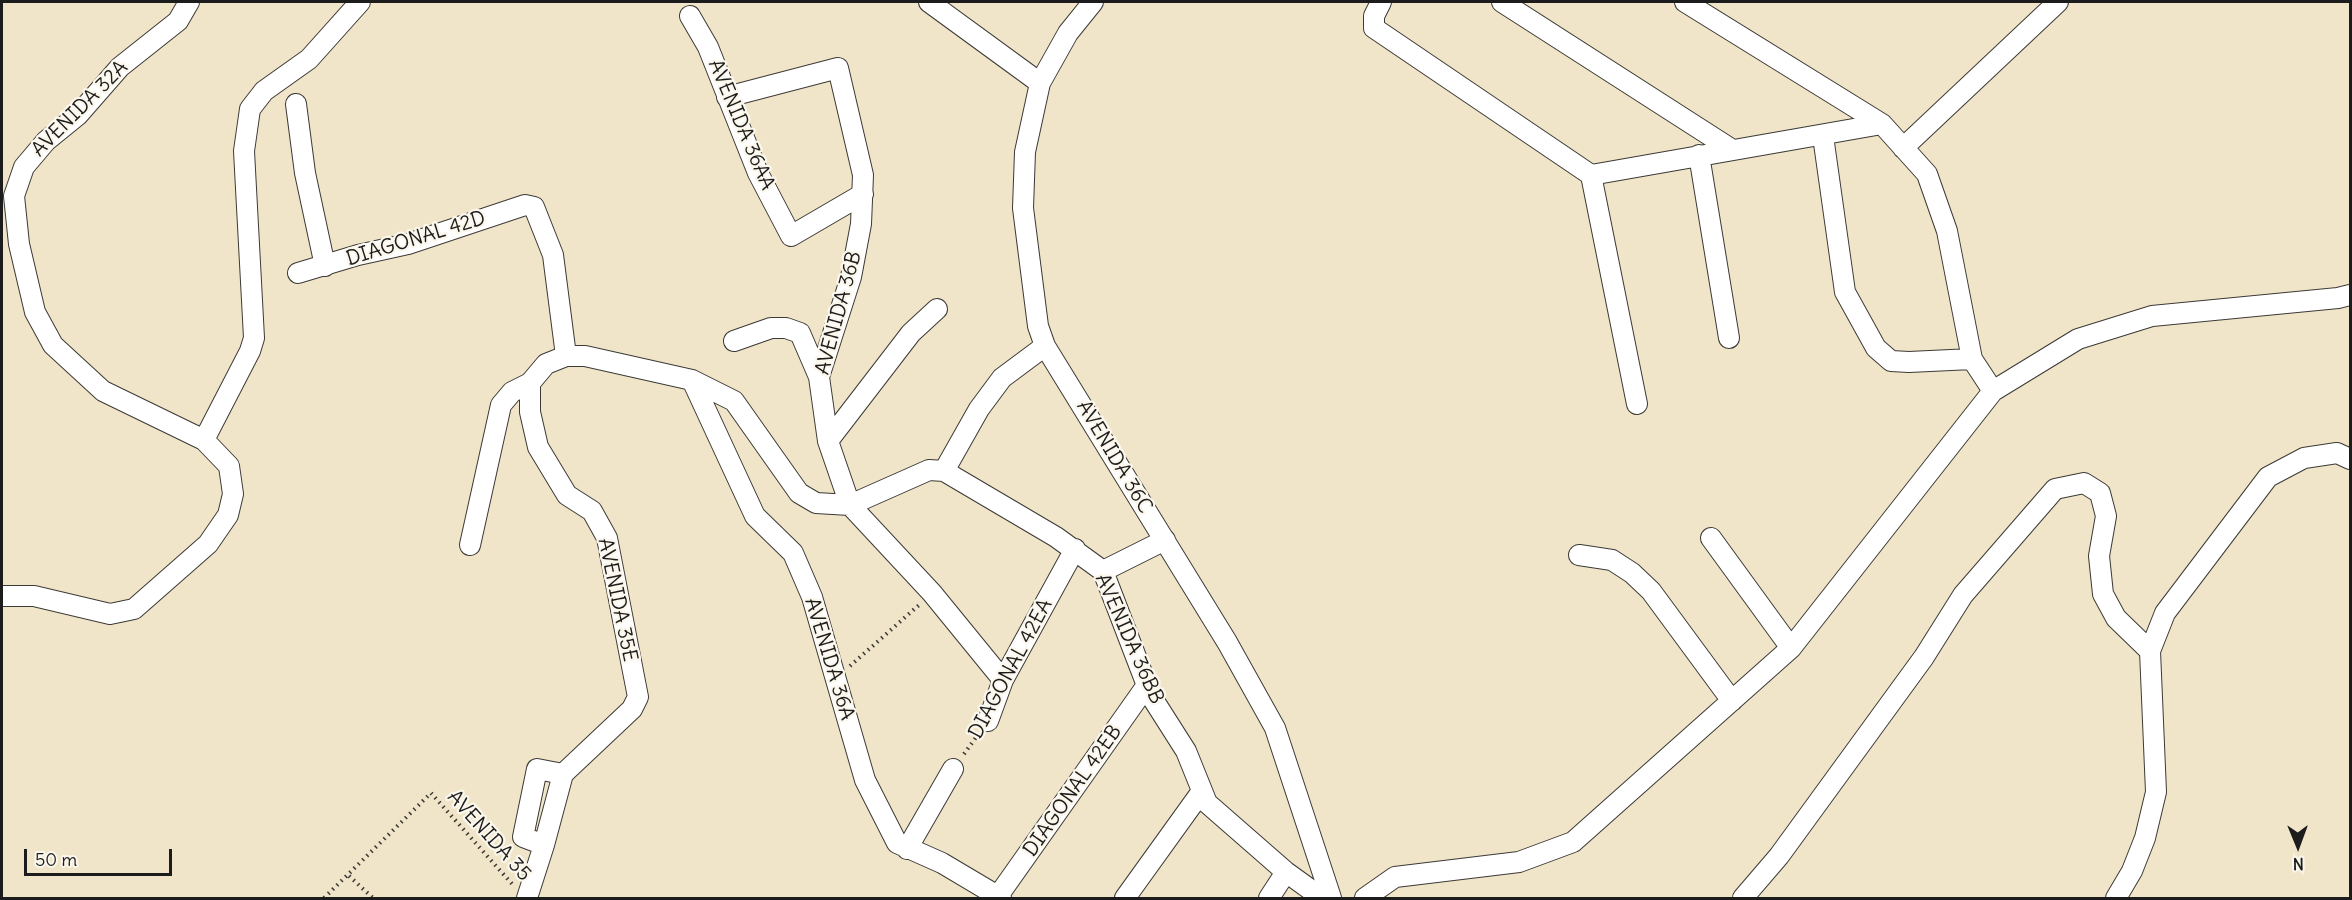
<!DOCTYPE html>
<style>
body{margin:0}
#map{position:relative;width:2352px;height:900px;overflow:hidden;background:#f1e5c9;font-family:Delius,sans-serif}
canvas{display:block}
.frame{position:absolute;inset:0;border:3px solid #1c1c1c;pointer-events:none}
.north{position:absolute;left:2268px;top:816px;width:60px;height:60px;-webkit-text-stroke:4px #fbf7ec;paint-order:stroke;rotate:179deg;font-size:16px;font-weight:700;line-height:24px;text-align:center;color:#1c1c1c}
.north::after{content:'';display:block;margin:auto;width:21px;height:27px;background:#1c1c1c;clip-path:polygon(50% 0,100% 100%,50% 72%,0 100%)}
.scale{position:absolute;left:24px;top:849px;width:148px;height:27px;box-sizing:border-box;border:3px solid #1c1c1c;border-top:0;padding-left:8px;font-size:18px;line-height:21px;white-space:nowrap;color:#1c1c1c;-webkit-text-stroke:4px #fbf7ec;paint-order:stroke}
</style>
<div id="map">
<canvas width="2352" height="900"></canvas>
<div class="frame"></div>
<div class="north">N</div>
<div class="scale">50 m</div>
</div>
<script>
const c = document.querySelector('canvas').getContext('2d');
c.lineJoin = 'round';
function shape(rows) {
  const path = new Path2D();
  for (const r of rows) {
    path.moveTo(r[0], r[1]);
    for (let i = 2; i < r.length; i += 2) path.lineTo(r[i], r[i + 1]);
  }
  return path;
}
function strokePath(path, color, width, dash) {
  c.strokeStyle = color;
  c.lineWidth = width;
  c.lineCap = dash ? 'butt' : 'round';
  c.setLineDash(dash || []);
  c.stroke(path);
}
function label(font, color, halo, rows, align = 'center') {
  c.font = font + ' Delius,sans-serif';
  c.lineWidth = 4.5;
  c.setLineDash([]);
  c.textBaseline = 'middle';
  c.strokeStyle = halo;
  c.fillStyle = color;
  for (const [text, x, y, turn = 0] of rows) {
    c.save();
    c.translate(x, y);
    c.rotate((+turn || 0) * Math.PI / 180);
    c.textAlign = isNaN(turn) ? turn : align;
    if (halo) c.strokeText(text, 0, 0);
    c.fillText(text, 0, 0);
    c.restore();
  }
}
const minor = shape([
 [929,2,1040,83],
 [1093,2,1068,33,1040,83,1025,152,1023,208,1038,326,1045,346,1227,642,1275,728,1331,898],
 [1381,2,1374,16,1374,28,1591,175,1882,124],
 [1502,2,1731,149],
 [1685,2,1882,124,1927,174,1947,231,1972,359,1993,391],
 [690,16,708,47,758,173,791,236,863,194],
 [727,97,838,68,863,175,861,224,851,277,819,377,828,441,850,505,932,593,1003,680],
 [296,104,305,173,325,266],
 [1823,136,1845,292,1876,348,1891,361,1909,362,1972,359],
 [1903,148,2058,2],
 [1699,155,1729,338],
 [1591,175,1637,404],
 [298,273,358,255,408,244,525,205,534,207,553,255,566,356],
 [734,341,771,328,786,328,800,333,819,377],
 [692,380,755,516,793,553,812,597,865,780,897,843,942,863,1001,898],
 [204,440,250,351,254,338,244,151,250,109,264,91,309,59,360,2],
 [828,441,911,333,937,309],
 [944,471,1056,537,1103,571,1151,696,1186,751,1207,803,1286,872,1322,898],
 [1711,538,1791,648],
 [470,545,501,405,512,392,530,383,546,364,566,356,585,356,692,380,734,401,799,493,816,503,850,505,929,470,944,471,979,409,1002,378,1045,346],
 [1579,555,1612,560,1632,573,1651,591,1732,701],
 [1103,571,1165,540],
 [2,596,34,596,110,614,134,609,208,544,228,515,233,494,229,466,204,440,103,391,53,345,35,312,19,244,14,196,24,167,46,141,78,115,120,67,178,21,189,2],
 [988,721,1003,680,1075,549],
 [544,845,523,837,537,769,563,774],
 [907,849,953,769],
 [998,896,1147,685],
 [527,898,544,845,563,774,632,709,638,697,607,538,592,511,567,495,538,447,530,412,530,383],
 [1125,898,1202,791],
 [1269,898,1286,872],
 [1365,898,1395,877,1519,862,1573,842,1791,648,1993,391,2078,339,2152,316,2338,298,2350,295],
 [1743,898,1779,856,1924,657,1963,595,2055,489,2084,483,2100,493,2106,516,2099,556,2103,594,2116,618,2150,651],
 [2116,898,2132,871,2145,838,2156,792,2150,651,2165,613,2268,477,2304,458,2337,453,2350,459]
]);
strokePath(minor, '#3c3a36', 22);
strokePath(shape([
 [850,666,919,605],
 [964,754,977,736],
 [349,876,373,898],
 [324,898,431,793,513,885]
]), '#3c3a36', 4, [1.5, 4.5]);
strokePath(minor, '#fff', 20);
label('20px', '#1c1c1c', '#fbf7ec', [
 ["AVENIDA 32A",80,109,-45],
 ["AVENIDA 36AA",741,125,67],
 ["DIAGONAL 42D",416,239,-17],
 ["AVENIDA 36B",839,313,-75],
 ["AVENIDA 36C",1114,457,59],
 ["AVENIDA 35E",617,600,78],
 ["AVENIDA 36BB",1129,639,66],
 ["AVENIDA 36A",829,659,73],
 ["DIAGONAL 42EA",1011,669,-62],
 ["DIAGONAL 42EB",1073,791,-55],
 ["AVENIDA 35",489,836,48]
]);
</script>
